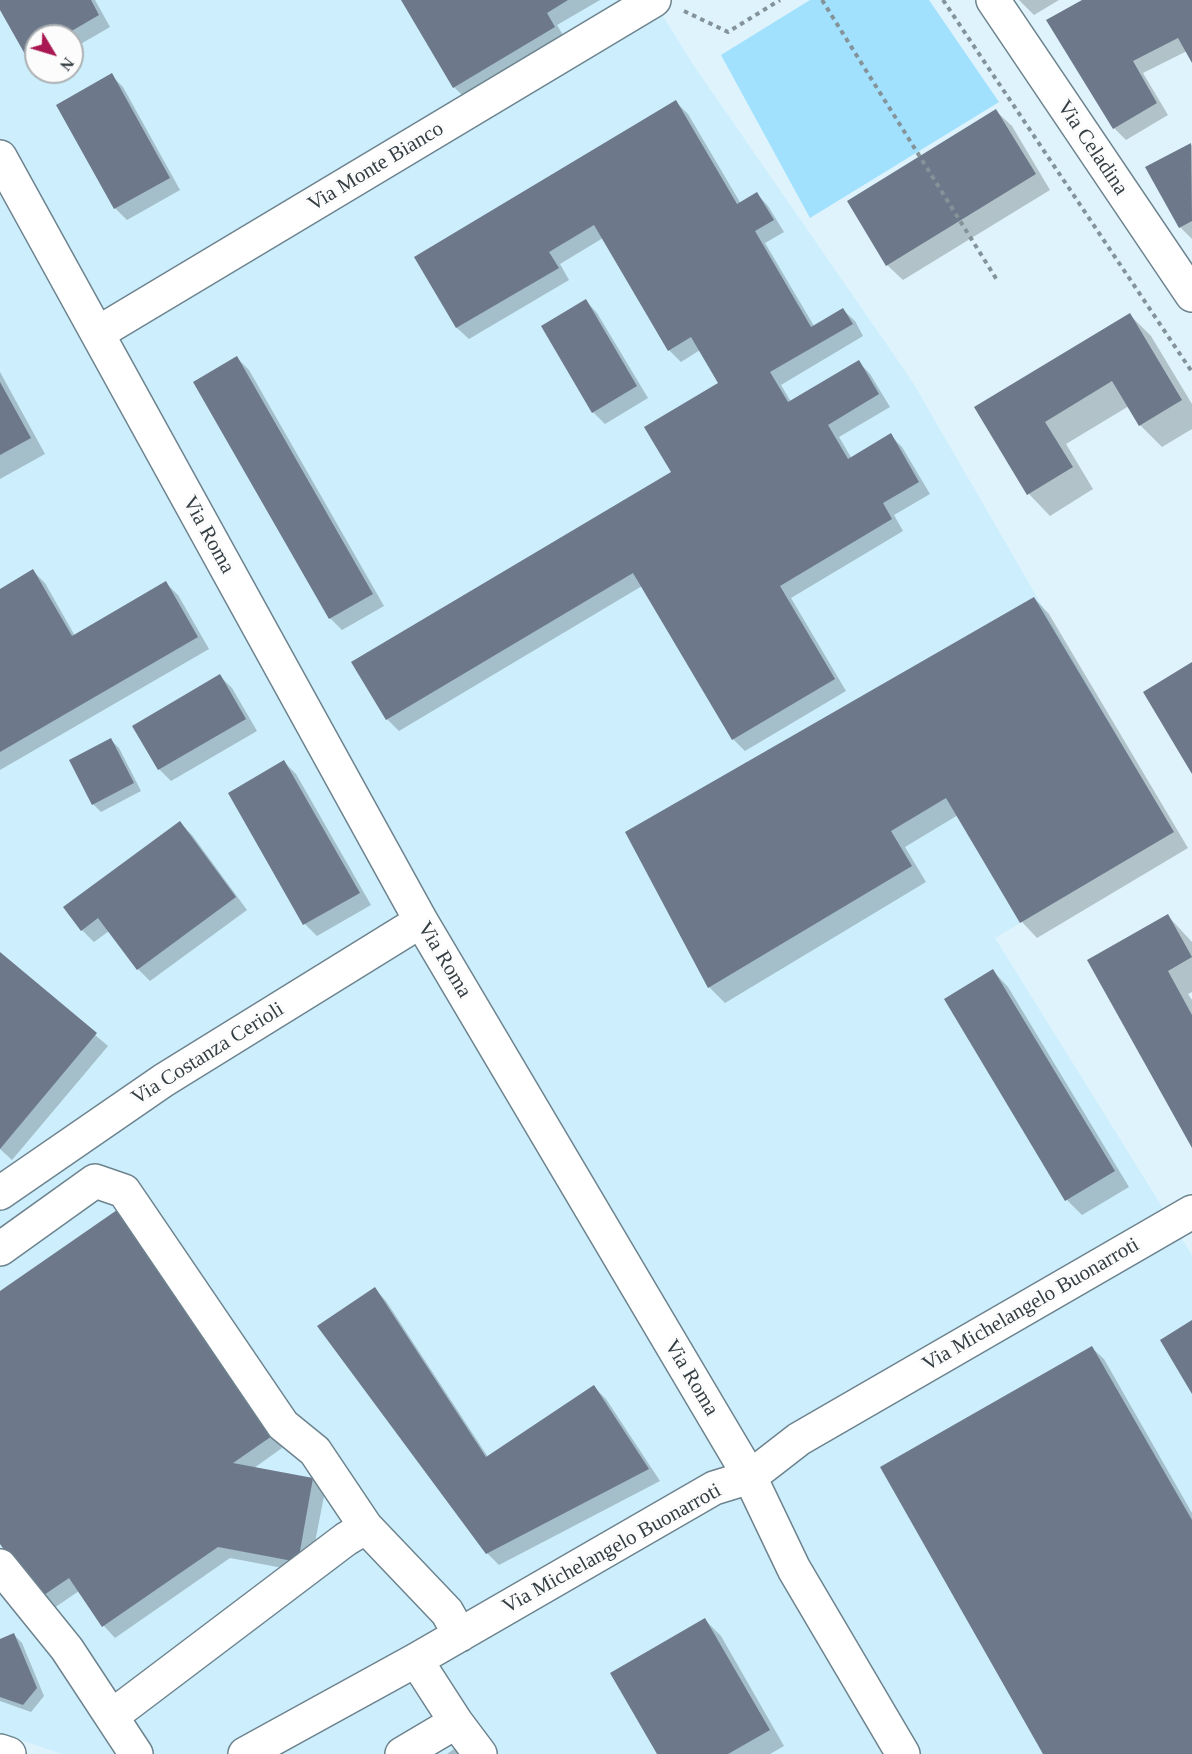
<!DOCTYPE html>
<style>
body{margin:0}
#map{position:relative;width:1192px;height:1754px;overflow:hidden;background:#dff3fc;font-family:Georgia,serif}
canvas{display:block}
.north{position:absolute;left:24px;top:24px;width:60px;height:60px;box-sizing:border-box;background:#fcfcfc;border:2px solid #acb0b2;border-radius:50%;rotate:128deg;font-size:16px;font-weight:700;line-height:24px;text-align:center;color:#343e43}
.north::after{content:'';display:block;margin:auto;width:21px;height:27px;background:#a91852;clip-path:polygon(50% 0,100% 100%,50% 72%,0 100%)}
</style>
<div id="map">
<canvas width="1192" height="1754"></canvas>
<div class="north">N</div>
</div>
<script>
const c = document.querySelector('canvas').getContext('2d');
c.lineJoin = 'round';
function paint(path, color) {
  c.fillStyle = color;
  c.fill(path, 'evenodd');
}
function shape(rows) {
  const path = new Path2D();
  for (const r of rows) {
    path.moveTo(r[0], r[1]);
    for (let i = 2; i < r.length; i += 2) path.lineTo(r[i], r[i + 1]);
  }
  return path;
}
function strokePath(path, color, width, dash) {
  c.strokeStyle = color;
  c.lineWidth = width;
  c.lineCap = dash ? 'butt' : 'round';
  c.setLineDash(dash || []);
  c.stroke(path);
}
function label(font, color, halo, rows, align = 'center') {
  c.font = font + ' Georgia,serif';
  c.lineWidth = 6;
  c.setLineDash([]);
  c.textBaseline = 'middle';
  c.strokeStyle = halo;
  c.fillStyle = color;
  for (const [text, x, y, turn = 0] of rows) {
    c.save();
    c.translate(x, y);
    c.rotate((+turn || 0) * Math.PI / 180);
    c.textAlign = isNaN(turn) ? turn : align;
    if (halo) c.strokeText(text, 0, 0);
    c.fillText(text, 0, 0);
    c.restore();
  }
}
paint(shape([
 [0,0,653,0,692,63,912,381,1173,832,995,938,1192,1255,1192,1754,62,1754,0,1733],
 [36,36,72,36,72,72,36,72]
]), '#cdeefd');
paint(shape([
 [810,0,929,0,999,102,810,218,721,55]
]), '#a1e1fe');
paint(shape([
 [0,0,95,0,110,27,72,49,72,36,36,36,36,64,27,56,0,7],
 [403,0,600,0,557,25,566,40,466,99,454,87],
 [1019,0,1059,0,1034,15],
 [1085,0,1192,0,1192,60,1187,51,1143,73,1168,115,1126,140,1114,128],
 [111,75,123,87,180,190,127,220,115,208],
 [676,102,688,114,741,204,757,194,768,206,784,232,765,243,814,326,843,310,855,321,863,336,781,385,791,402,859,362,870,374,890,407,839,437,852,459,890,435,902,447,930,494,894,515,903,531,791,598,846,691,745,751,733,739,642,586,399,731,387,719,673,472,720,384,700,350,681,362,669,350,603,238,560,264,569,280,469,339,457,328,416,257],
 [996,111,1012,126,1050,190,903,280,887,265],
 [1191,144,1192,146,1192,239,1180,227],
 [586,301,597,313,648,398,605,424,593,412],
 [1130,315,1151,336,1192,404,1192,429,1162,447,1140,425,1129,406,1066,444,1093,489,1050,516,1029,494,976,407],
 [237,358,249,370,384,606,342,630,330,618],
 [0,372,45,454,0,479],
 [33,571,45,583,75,636,166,583,178,595,209,649,0,770,0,591],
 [1034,598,1049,614,1188,848,1037,938,1022,922,958,815,905,847,926,882,725,1003,709,987],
 [220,676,232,688,257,731,171,781,159,769],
 [111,740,119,748,141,791,101,812,93,804],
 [284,762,296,774,371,905,317,936,305,924,230,793],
 [180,823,192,835,247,910,150,981,138,969,109,931,94,942,82,930,65,907],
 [1168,916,1192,942,1192,992,1188,994,1192,1000,1192,1145,1089,960],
 [0,954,108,1046,12,1160,0,1149],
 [993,971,1008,987,1129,1187,1082,1215,1067,1200],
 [128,1224,282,1448,254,1468,313,1479,325,1491,309,1573,230,1558,115,1638,104,1626,79,1591,51,1610,0,1542,0,1293],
 [375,1289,386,1301,488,1457,594,1387,606,1399,660,1481,499,1565,487,1553],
 [1092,1348,1104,1359,1192,1513,1192,1754,1045,1754],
 [705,1620,721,1636,784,1746,770,1754,659,1754],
 [14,1635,22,1643,44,1696,31,1712,0,1701,0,1641],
 [454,1749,459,1754,447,1754]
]), '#0003');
paint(shape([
 [0,0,91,0,99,15,63,36,36,36,36,51,26,56,0,10],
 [401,0,568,0,547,13,555,27,453,88],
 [1082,0,1192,0,1192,63,1178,38,1133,61,1157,103,1113,129,1046,20],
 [112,73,170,178,114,209,56,105],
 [676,100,737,204,757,192,774,220,755,231,811,327,843,308,853,324,770,372,788,402,859,360,879,394,828,425,848,459,891,433,919,482,883,503,892,519,780,586,835,679,732,740,633,573,386,720,351,662,671,472,644,427,718,383,691,337,668,351,594,225,549,252,559,268,456,328,414,257],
 [996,109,1036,174,886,266,847,201],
 [1191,143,1192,221,1179,228,1145,167],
 [586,299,637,386,592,413,541,326],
 [1130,313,1182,400,1139,426,1112,381,1045,422,1073,467,1027,495,974,407],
 [237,356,373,594,329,619,193,382],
 [0,382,31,438,0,455],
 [33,569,72,636,166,581,198,637,0,752,0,589],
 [1034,597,1174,832,1020,923,946,798,891,831,912,866,708,988,625,832],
 [1192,662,1192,774,1143,692],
 [220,674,246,719,158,770,132,726],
 [111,738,134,783,92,805,69,760],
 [284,760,360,893,303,925,228,793],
 [180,821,236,897,137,970,98,918,81,931,63,907],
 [1168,914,1192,957,1168,971,1192,1015,1192,1148,1087,960],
 [0,952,97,1033,0,1149],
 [993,969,1115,1171,1065,1201,944,999],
 [117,1210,272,1436,233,1463,313,1478,298,1562,218,1547,102,1627,69,1578,38,1599,0,1544,0,1291],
 [375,1287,486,1457,594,1385,649,1469,486,1554,317,1326],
 [1192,1320,1192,1394,1160,1340],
 [1092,1346,1192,1520,1192,1754,1043,1754,880,1467],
 [705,1618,770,1730,728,1754,657,1754,610,1673],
 [14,1633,37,1688,23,1705,0,1697,0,1639]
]), '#6d798a');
const minor = shape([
 [993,0,1192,295],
 [0,157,421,921,750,1477,794,1569,903,1754],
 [98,333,654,0],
 [0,1193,164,1080,421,921],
 [0,1249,95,1181,124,1191,283,1425,315,1451,366,1527,346,1539,112,1716],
 [366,1527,447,1612,460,1635],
 [0,1566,67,1649,136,1754],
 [416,1660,456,1722,480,1754],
 [0,1751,9,1754],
 [245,1754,416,1660,714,1488,750,1477,799,1439,1192,1212],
 [402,1754,456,1722]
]);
strokePath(minor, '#6d838e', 36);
strokePath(shape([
 [822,0,997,280],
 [943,0,1192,372],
 [684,11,728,32,780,0]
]), '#84939a', 4, [4.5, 4.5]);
strokePath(minor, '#fff', 33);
label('21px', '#343e43', '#fcfcfc', [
 ["Via Celadina",1092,148,56],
 ["Via Monte Bianco",376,167,-31],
 ["Via Roma",208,535,61],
 ["Via Roma",444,960,59],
 ["Via Costanza Cerioli",208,1054,-32],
 ["Via Michelangelo Buonarroti",1031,1305,-30],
 ["Via Roma",691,1378,59],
 ["Via Michelangelo Buonarroti",612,1549,-29]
]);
</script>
